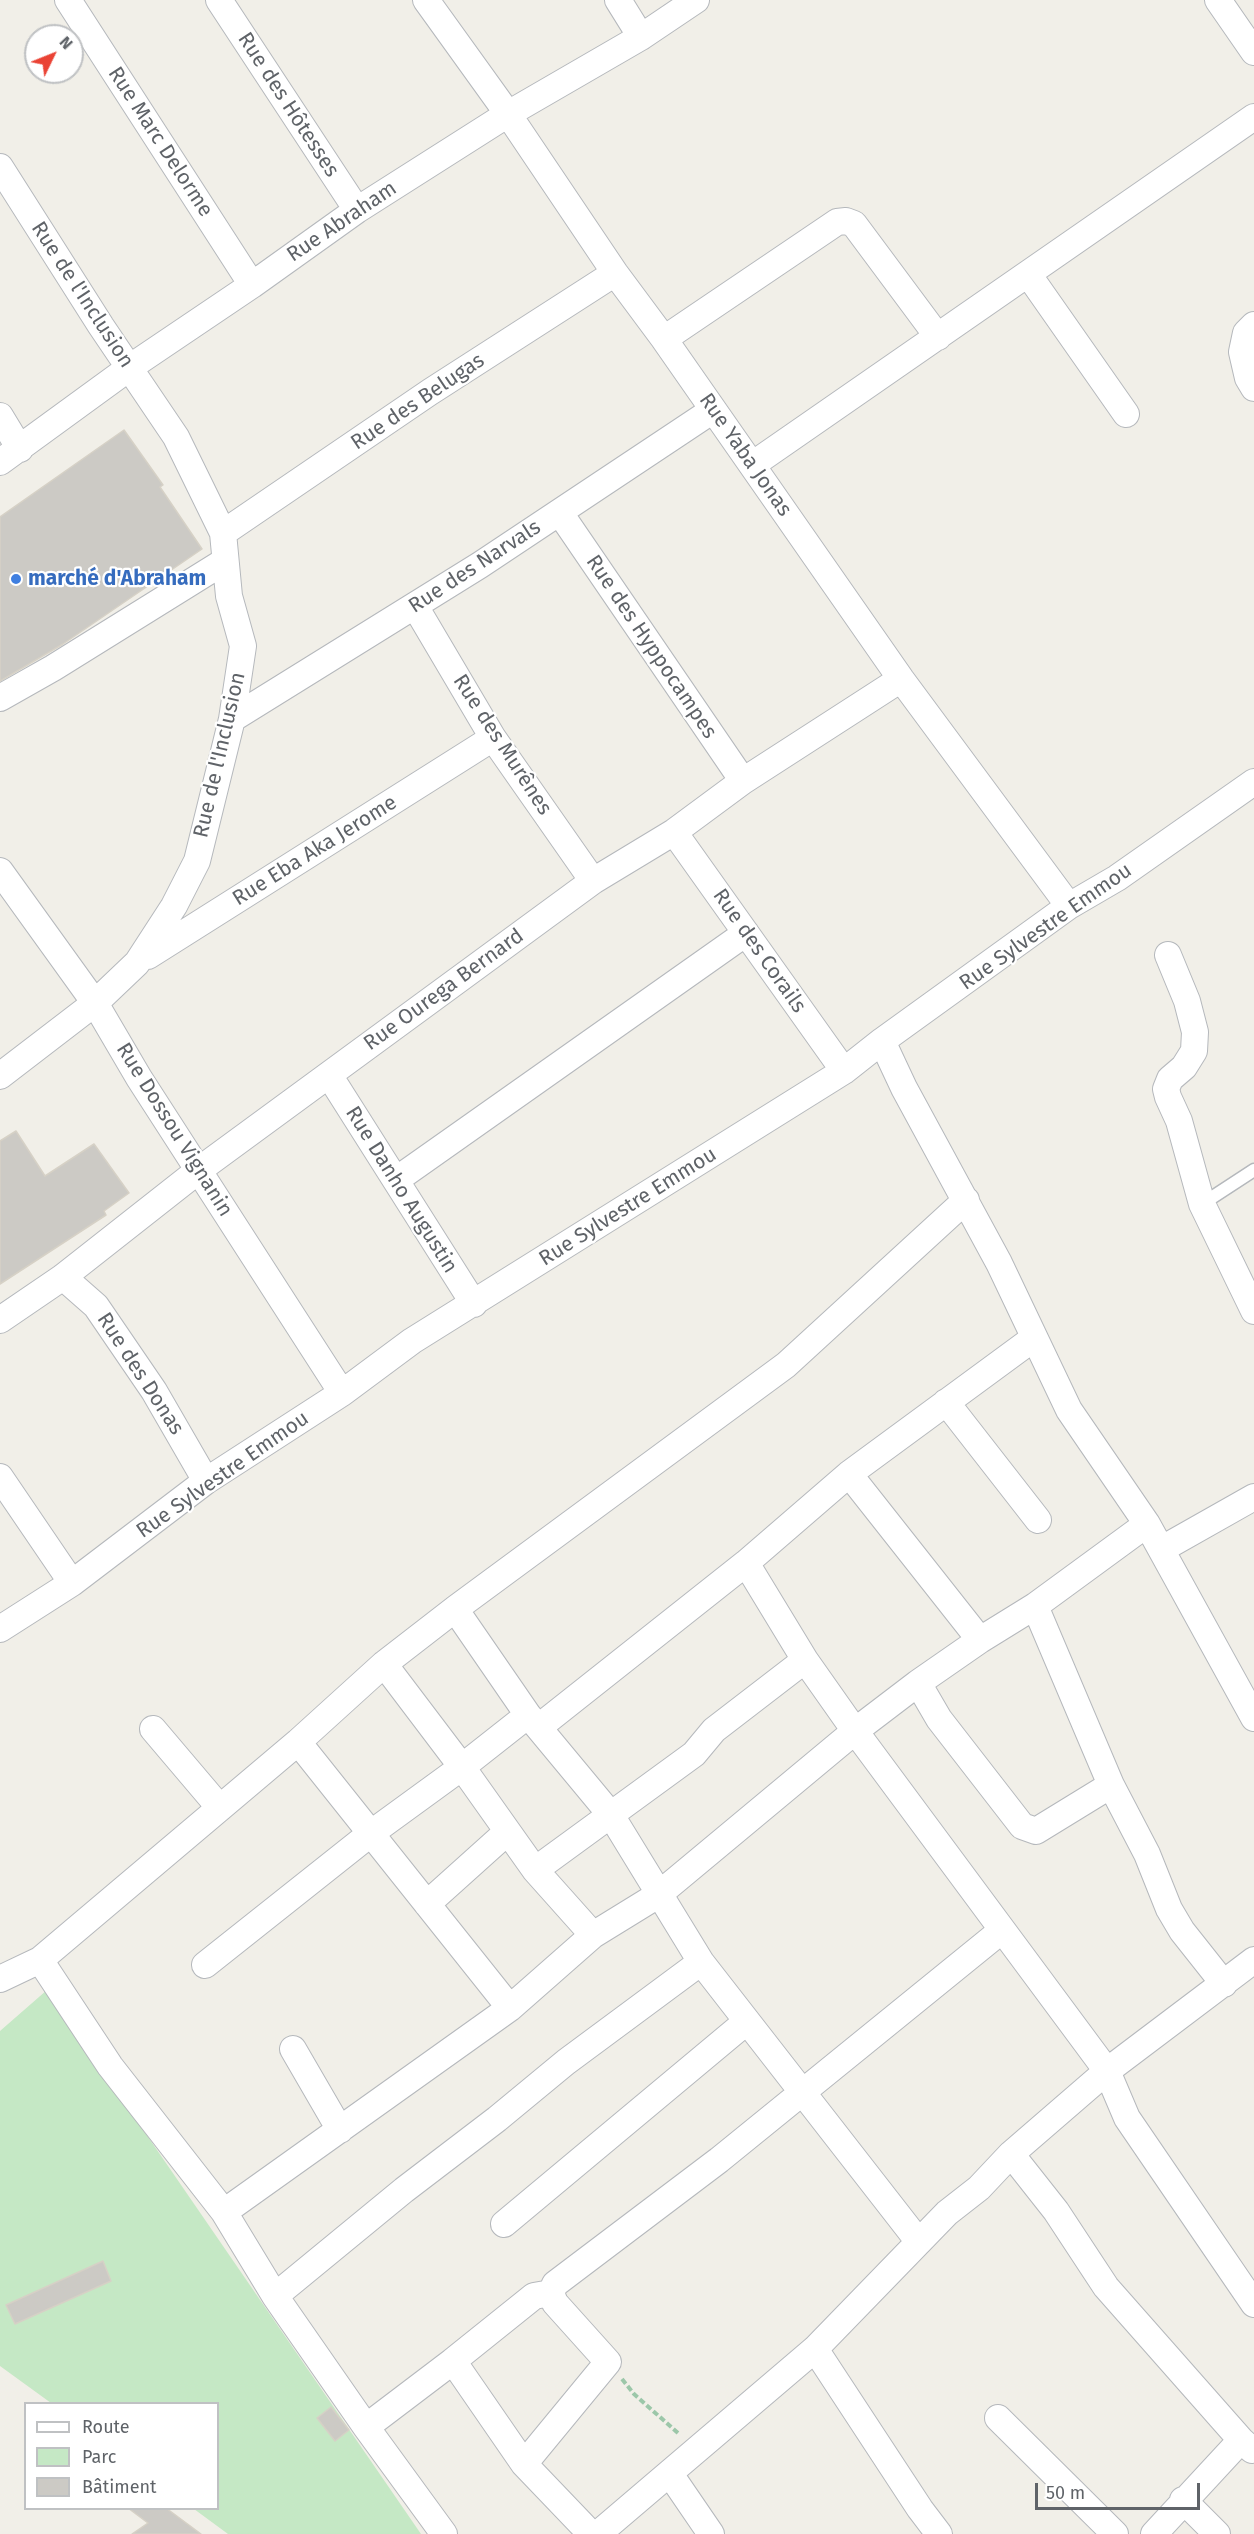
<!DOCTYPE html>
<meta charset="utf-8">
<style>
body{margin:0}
#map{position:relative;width:1254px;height:2534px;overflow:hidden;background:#f1efe8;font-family:"Fira Sans",sans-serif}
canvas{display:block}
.legend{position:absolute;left:24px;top:2402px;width:195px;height:108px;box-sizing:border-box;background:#fff;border:2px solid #bfc1c3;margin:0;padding:8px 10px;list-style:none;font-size:18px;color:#5f6368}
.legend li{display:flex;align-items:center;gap:12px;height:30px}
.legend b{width:30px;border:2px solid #bfc1c3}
.north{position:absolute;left:24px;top:24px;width:60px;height:60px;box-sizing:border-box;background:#fff;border:2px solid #bfc1c3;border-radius:50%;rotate:47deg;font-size:16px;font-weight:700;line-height:24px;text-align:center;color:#5f6368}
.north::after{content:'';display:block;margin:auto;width:21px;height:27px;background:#ea4335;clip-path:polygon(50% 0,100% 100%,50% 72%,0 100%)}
.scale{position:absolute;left:1035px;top:2483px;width:165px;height:27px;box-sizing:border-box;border:3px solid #5f6368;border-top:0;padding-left:8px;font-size:18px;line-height:21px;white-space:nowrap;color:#5f6368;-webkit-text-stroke:4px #fff;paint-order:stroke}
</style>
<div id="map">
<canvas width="1254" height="2534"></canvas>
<ul class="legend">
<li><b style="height:8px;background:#fff"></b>Route</li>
<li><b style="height:16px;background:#c5e8c5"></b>Parc</li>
<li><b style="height:16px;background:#cccac5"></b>Bâtiment</li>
</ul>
<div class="north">N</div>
<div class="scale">50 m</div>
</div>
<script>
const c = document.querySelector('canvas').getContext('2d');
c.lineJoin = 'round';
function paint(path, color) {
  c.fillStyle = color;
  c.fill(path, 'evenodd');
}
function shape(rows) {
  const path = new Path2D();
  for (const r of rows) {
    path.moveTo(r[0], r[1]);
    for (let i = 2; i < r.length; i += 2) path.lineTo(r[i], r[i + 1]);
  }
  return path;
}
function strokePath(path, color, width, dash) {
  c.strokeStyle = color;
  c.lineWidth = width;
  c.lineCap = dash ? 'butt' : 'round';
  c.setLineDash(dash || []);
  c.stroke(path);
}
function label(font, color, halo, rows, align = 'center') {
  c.font = font + ' "Fira Sans",sans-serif';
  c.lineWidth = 4.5;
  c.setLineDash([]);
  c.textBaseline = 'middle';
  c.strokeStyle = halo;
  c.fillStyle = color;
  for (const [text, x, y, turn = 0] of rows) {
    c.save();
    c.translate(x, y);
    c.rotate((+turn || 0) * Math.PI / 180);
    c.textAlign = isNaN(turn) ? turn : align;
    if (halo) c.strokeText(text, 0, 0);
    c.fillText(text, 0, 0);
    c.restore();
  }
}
paint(shape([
 [47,1990,421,2534,228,2534,194,2509,218,2508,218,2404,51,2403,0,2366,0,2031]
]), '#c5e8c5');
const building = shape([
 [124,430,163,485,160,487,202,549,63,644,0,681,0,517,124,430],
 [16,1131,45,1176,94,1144,129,1193,104,1211,106,1215,0,1284,0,1141,16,1131],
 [103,2261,111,2281,15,2324,6,2305,103,2261],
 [331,2407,349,2430,335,2441,317,2418,331,2407],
 [128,2508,166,2508,201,2534,132,2534,148,2523,128,2508]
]);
paint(building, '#cccac5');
strokePath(building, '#d6d1c6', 1.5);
const lane = shape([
 [1202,1204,1254,1170]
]);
const street = shape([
 [68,0,252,285],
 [219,0,357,210],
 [426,0,508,114,615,273,664,339,901,679,1069,906],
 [618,0,641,37],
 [1218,0,1254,52],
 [0,167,101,326,176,437,223,533,229,596,243,646,232,719,197,861,174,906,137,963,95,1003,0,1076],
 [1028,274,1126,414],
 [1254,325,1246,333,1242,352,1248,378,1254,388],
 [664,339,837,222,846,221,854,224,938,337],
 [0,416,20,449],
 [0,462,129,368,252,285,357,210,508,114,641,37,696,0],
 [752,465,1254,117],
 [560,513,743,781],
 [223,533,430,392,615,273],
 [415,606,493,738,593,881],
 [0,698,53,668,225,561],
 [232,719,480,565,713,410],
 [674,832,844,1071],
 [0,871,95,1003,139,1078,342,1393],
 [1168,955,1187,1001,1195,1032,1194,1051,1184,1067,1170,1079,1166,1089,1168,1097,1179,1121,1202,1204,1254,1311],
 [148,956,493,738],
 [882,1041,904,1088,999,1263,1069,1410,1147,1524,1254,1718],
 [329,1075,474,1304],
 [396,1180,746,933],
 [63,1277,96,1306,154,1391,206,1481],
 [0,1320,63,1277,199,1170,593,881,674,832,743,781,901,679],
 [946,1402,1038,1520],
 [849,1474,980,1640],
 [0,1477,72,1583],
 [1162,1549,1254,1497],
 [746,1563,805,1660,855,1731,1107,2071,1127,2118,1254,2304],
 [1035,1606,1111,1785,1147,1854,1169,1909,1182,1931,1224,1984],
 [455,1609,528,1715,611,1815,701,1962,919,2242],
 [0,1629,72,1583,206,1481,342,1393,412,1341,844,1071,882,1041,1069,906,1117,878,1254,782],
 [384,1664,462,1767,535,1870,593,1935],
 [918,1683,939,1719,1022,1826,1036,1831,1111,1785],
 [539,1727,746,1563,849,1474,1034,1338],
 [153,1729,220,1808],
 [298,1742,510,2008],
 [535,1870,694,1754,714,1730,805,1660],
 [427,1904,506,1833],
 [205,1965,370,1834,462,1767,528,1715],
 [0,1979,40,1960],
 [293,2049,340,2130],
 [1011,2154,1056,2211,1106,2287,1241,2440],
 [224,2212,510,2008,593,1935,658,1895,855,1731,918,1683,980,1640,1035,1606,1147,1524],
 [504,2224,746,2022],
 [275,2296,404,2190,497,2119,566,2062,701,1962],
 [815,2349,920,2509,939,2534],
 [453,2361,534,2296,551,2293],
 [998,2418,1115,2534],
 [366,2427,453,2361,524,2464,591,2534],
 [524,2464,608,2362,555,2303,551,2293,555,2284,719,2160,1001,1931],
 [670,2474,711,2534],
 [1183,2500,1217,2534],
 [444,2534,366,2427,275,2296,224,2212,110,2066,40,1960,298,1742,384,1664,455,1609,786,1365,966,1200],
 [598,2534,815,2349,947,2213,979,2188,1011,2154,1107,2071,1254,1960],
 [1154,2534,1241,2440,1252,2450]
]);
strokePath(lane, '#b5b8bc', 15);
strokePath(street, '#b5b8bc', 28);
strokePath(shape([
 [622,2379,634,2394,679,2434]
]), '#9cc7a9', 4, [6, 3]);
strokePath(lane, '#fff', 12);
strokePath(street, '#fff', 26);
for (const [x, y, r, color] of [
 [16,579,6,"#3f7fe0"]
]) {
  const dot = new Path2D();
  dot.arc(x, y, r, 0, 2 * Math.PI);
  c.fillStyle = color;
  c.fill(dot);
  strokePath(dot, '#fff', 2);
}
label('21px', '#5f6368', '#fff', [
 ["Rue des Hôtesses",288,105,57],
 ["Rue Marc Delorme",160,142,57],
 ["Rue Abraham",342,222,-34],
 ["Rue de l'Inclusion",82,295,57],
 ["Rue des Belugas",418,402,-34],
 ["Rue Yaba Jonas",745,455,55],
 ["Rue des Narvals",475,567,-33],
 ["Rue des Hyppocampes",651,647,56],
 ["Rue des Murênes",502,745,57],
 ["Rue de l'Inclusion",220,755,-77],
 ["Rue Eba Aka Jerome",315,851,-32],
 ["Rue Sylvestre Emmou",1046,927,-35],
 ["Rue des Corails",759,951,55],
 ["Rue Ourega Bernard",444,990,-36],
 ["Rue Dossou Vignanin",174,1130,58],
 ["Rue Danho Augustin",401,1190,58],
 ["Rue Sylvestre Emmou",628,1207,-32],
 ["Rue des Donas",140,1374,57],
 ["Rue Sylvestre Emmou",223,1475,-35]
]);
label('bold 21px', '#366cbe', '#fff', [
 ["marché d'Abraham",28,579]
], 'left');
</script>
